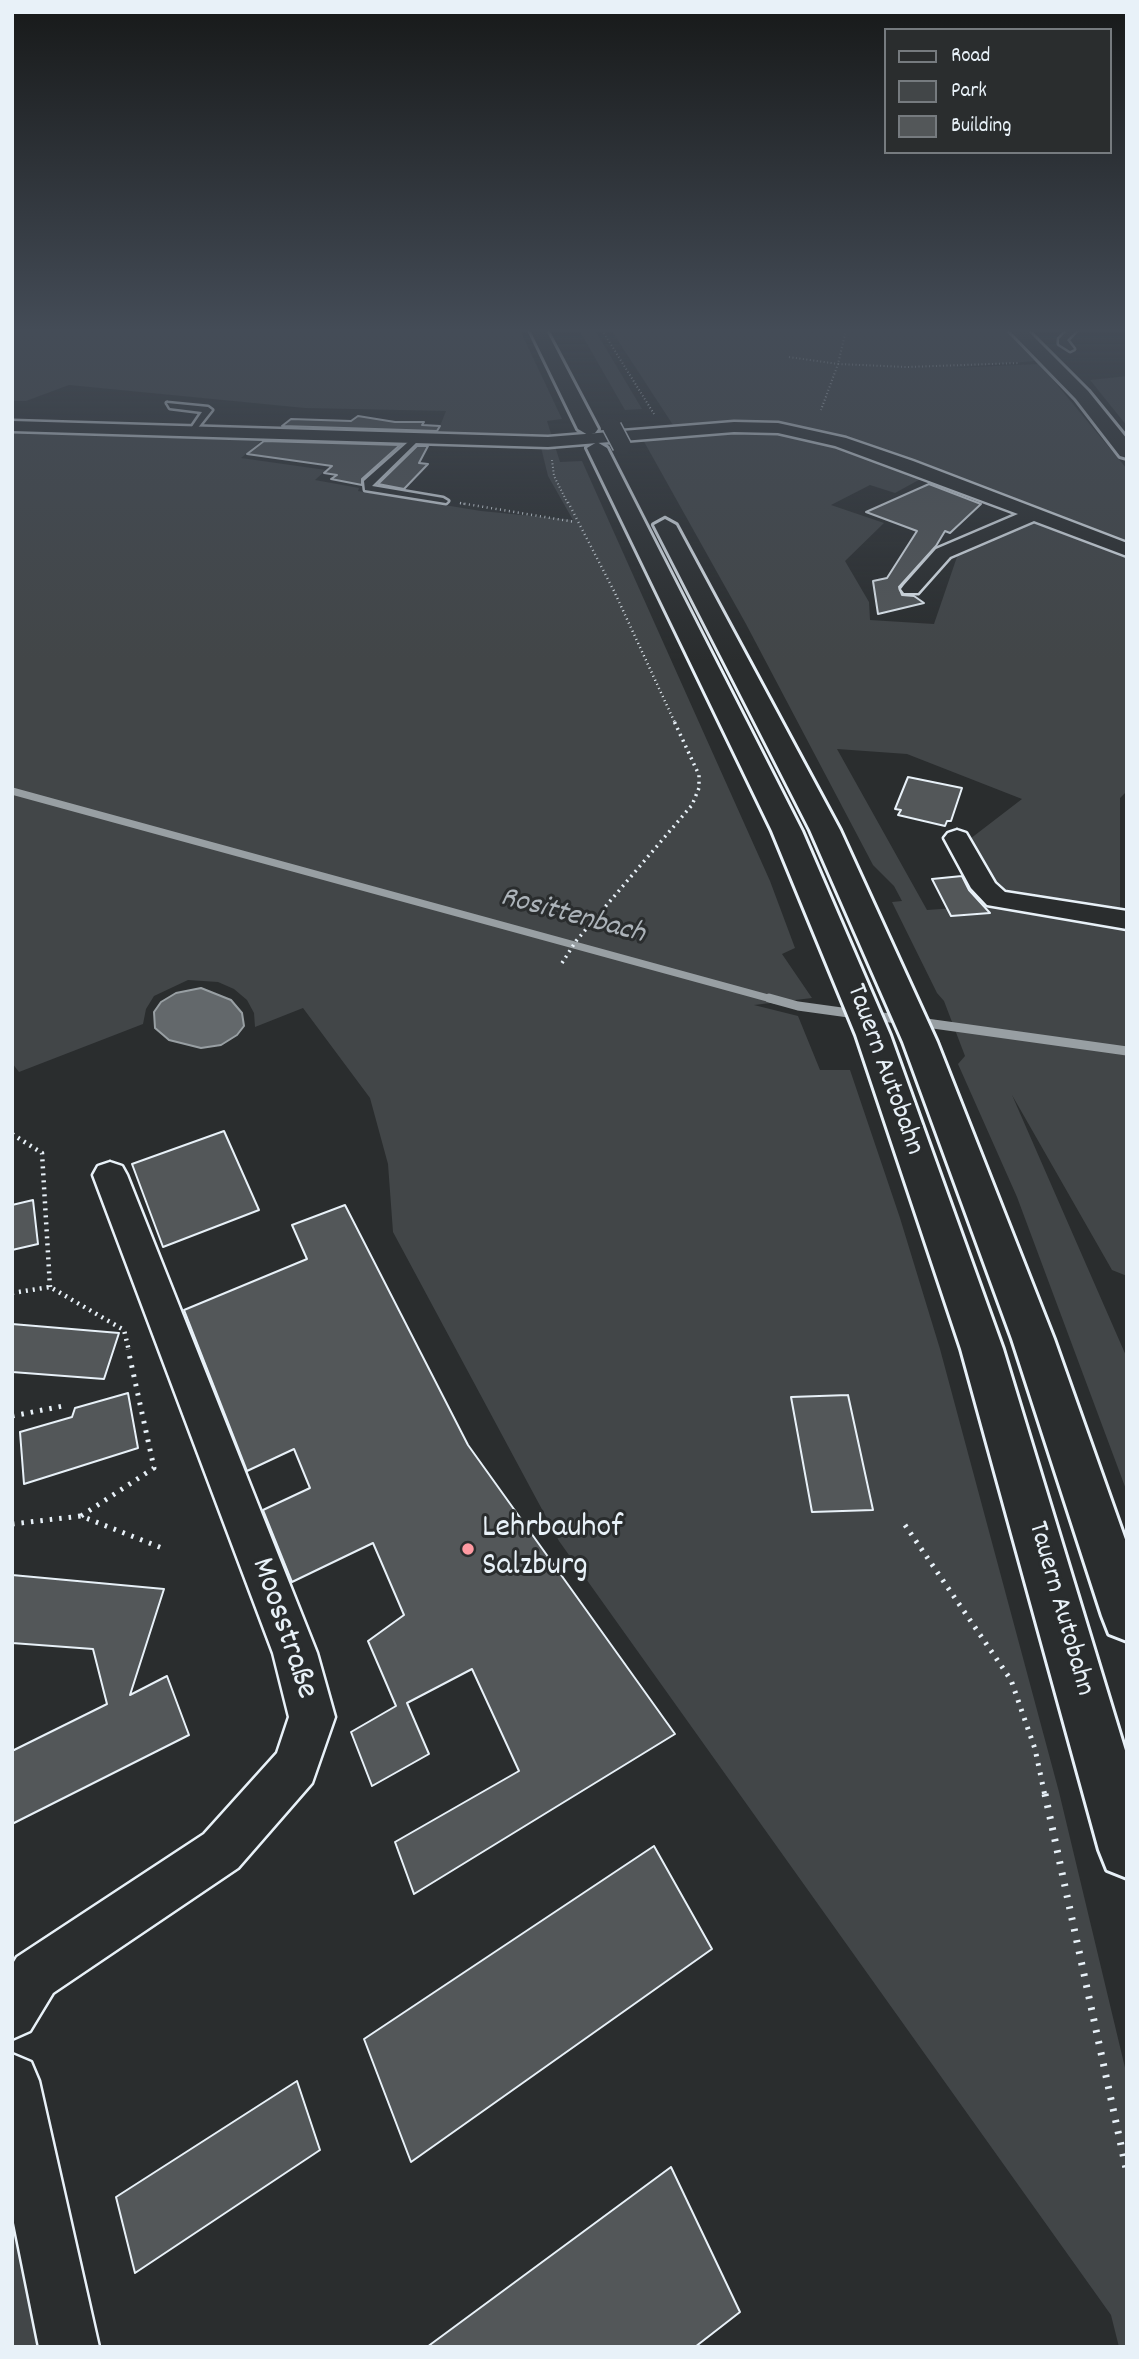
<!DOCTYPE html>
<meta charset="utf-8">
<style>
body{margin:0}
#map{position:relative;width:1139px;height:2359px;overflow:hidden;background:#2a2d2e;font-family:Dekko,sans-serif}
canvas{display:block}
.frame{position:absolute;inset:0;border:14px solid #e8f1f8;pointer-events:none}
.legend{position:absolute;left:884px;top:28px;width:228px;height:126px;box-sizing:border-box;background:#2a2d2e;border:2px solid #767b7f;margin:0;padding:9px 12px;list-style:none;font-size:21px;color:#e8f1f8}
.legend li{display:flex;align-items:center;gap:14px;height:35px}
.legend b{width:35px;border:2px solid #767b7f}
</style>
<div id="map">
<canvas width="1139" height="2359"></canvas>
<div class="frame"></div>
<ul class="legend">
<li><b style="height:9px;background:#2a2d2e"></b>Road</li>
<li><b style="height:19px;background:#424648"></b>Park</li>
<li><b style="height:19px;background:#535759"></b>Building</li>
</ul>
</div>
<script>
const c = document.querySelector('canvas').getContext('2d');
c.lineJoin = 'round';
function paint(path, color) {
  c.fillStyle = color;
  c.fill(path, 'evenodd');
}
function shape(rows) {
  const path = new Path2D();
  for (const r of rows) {
    path.moveTo(r[0], r[1]);
    for (let i = 2; i < r.length; i += 2) path.lineTo(r[i], r[i + 1]);
  }
  return path;
}
function strokePath(path, color, width, dash) {
  c.strokeStyle = color;
  c.lineWidth = width;
  c.lineCap = dash ? 'butt' : 'round';
  c.setLineDash(dash || []);
  c.stroke(path);
}
function label(font, color, halo, rows, align = 'center') {
  c.font = font + ' Dekko,sans-serif';
  c.lineWidth = 6;
  c.setLineDash([]);
  c.textBaseline = 'middle';
  c.strokeStyle = halo;
  c.fillStyle = color;
  for (const [text, x, y, turn = 0] of rows) {
    c.save();
    c.translate(x, y);
    c.rotate((+turn || 0) * Math.PI / 180);
    c.textAlign = isNaN(turn) ? turn : align;
    if (halo) c.strokeText(text, 0, 0);
    c.fillText(text, 0, 0);
    c.restore();
  }
}
paint(shape([
 [12,330,520,330,562,419,547,421,560,462,582,461,770,881,795,948,782,954,812,998,754,1005,798,1016,820,1070,850,1070,900,1218,940,1349,1059,1792,1127,2076,1127,2347,1119,2347,1111,2315,559,1541,393,1232,388,1164,370,1098,303,1008,255,1027,254,1013,247,1000,234,989,218,982,188,980,154,996,146,1009,143,1024,19,1072,12,1063,12,430,266,437,241,458,326,470,315,480,359,488,358,491,481,511,573,520,548,476,539,439,436,436,446,411,305,408,69,385,26,401,12,401],
 [579,330,595,330,642,409,625,410],
 [611,330,1005,330,1035,361,952,368,1038,364,1049,375,1127,469,1127,546,800,429,675,428],
 [1127,376,1127,426,1090,380],
 [737,430,804,435,926,476,895,493,870,485,831,505,884,523,845,561,869,602,870,620,934,624,959,551,1032,519,1127,555,1127,791,1120,798,1120,923,1127,925,1127,1276,1112,1270,1012,1095,1127,1358,1127,1492,1017,1197,958,1064,965,1056,944,1001,937,993,892,902,902,901,894,886,873,865,746,624,642,438],
 [837,749,907,754,1022,799,966,842,997,905,927,910],
 [12,2184,49,2347,12,2347]
]), '#424648');
const water = shape([
 [201,988,231,1000,242,1013,244,1026,237,1035,221,1045,201,1048,169,1040,155,1028,154,1012,161,1002,176,993,201,988]
]);
paint(water, '#63686b');
strokePath(water, '#989fa3', 2);
strokePath(shape([
 [12,791,775,1000]
]), '#989fa3', 7);
strokePath(shape([
 [769,998,798,1006,856,1014],
 [874,1016,905,1020],
 [919,1022,1127,1051]
]), '#989fa3', 9);
const building = shape([
 [358,416,395,422,424,422,422,425,440,426,437,431,282,426,291,419,351,421,358,416],
 [264,441,400,445,362,479,362,485,331,479,337,475,324,473,332,466,247,454,264,441],
 [417,446,428,446,419,463,428,464,404,489,378,484,417,446],
 [929,484,981,504,950,533,945,531,936,546,899,587,902,595,914,596,924,603,878,614,873,581,887,578,917,531,866,512,929,484],
 [908,777,962,788,951,821,947,821,945,826,898,815,901,810,895,809,908,777],
 [962,876,969,890,990,913,951,916,932,879,962,876],
 [224,1131,259,1210,163,1247,132,1164,224,1131],
 [33,1200,38,1244,12,1250,12,1205,33,1200],
 [345,1205,468,1445,675,1734,414,1894,395,1842,519,1771,472,1669,407,1703,429,1754,372,1786,351,1732,396,1706,368,1641,404,1615,373,1543,292,1582,263,1510,310,1488,294,1449,247,1471,184,1310,307,1259,292,1225,345,1205],
 [12,1324,119,1333,104,1379,12,1372,12,1324],
 [128,1393,138,1448,24,1484,20,1432,72,1417,75,1408,128,1393],
 [848,1395,873,1510,812,1512,791,1397,848,1395],
 [12,1575,164,1589,130,1695,167,1676,189,1735,12,1824,12,1751,107,1704,93,1649,12,1643,12,1575],
 [654,1846,712,1949,411,2162,364,2039,654,1846],
 [297,2081,320,2150,135,2273,116,2197,297,2081],
 [671,2167,740,2312,695,2347,427,2347,671,2167]
]);
paint(building, '#535759');
strokePath(building, '#e8f1f8', 2);
const lane = shape([
 [1068,330,1077,330,1067,340,1074,349,1070,351,1059,344,1059,339,1068,330],
 [167,403,208,407,212,410,193,434,189,431,202,412,170,408,167,403],
 [416,435,419,440,372,486,443,498,448,501,446,503,365,490,364,481,416,435]
]);
const street = shape([
 [12,421,548,437,734,422,778,423,846,438,913,461,1127,543,1127,556,1034,521,950,557,918,593,904,593,901,589,904,585,936,549,1018,514,835,446,778,433,734,432,548,447,12,431,12,421],
 [957,830,966,833,995,883,1005,892,1127,911,1127,929,987,905,971,888,944,838,948,833,957,830],
 [110,1162,122,1166,127,1175,317,1653,335,1717,312,1783,238,1868,53,1993,30,2031,12,2039,12,1965,17,1957,204,1834,277,1753,289,1717,273,1653,93,1175,98,1166,110,1162],
 [12,2054,31,2062,39,2081,99,2347,39,2347,12,2213,12,2054]
]);
const secondary = shape([
 [1009,330,1027,330,1088,391,1127,439,1127,458,1120,456,1076,399,1009,330]
]);
const highway = shape([
 [530,330,546,330,598,429,595,433,588,435,578,429,530,330],
 [597,442,607,448,802,831,890,1035,1003,1349,1127,1757,1127,1878,1107,1870,1099,1850,961,1349,856,1035,772,831,587,448,597,442],
 [665,519,676,525,840,830,937,1042,1054,1339,1127,1545,1127,1641,1109,1634,1102,1616,1012,1339,903,1042,810,830,654,525,665,519]
]);
strokePath(lane, '#e8f1f8', 5);
strokePath(street, '#e8f1f8', 5);
strokePath(secondary, '#e8f1f8', 6);
strokePath(highway, '#e8f1f8', 6);
strokePath(shape([
 [602,330,654,414],
 [846,330,838,364,907,367,1020,363],
 [789,357,838,364,821,410],
 [552,460,554,476,568,504],
 [460,503,465,504]
]), '#e8f1f8', 2, [1, 2.5]);
strokePath(shape([
 [568,502,614,591,675,723],
 [460,503,575,522]
]), '#e8f1f8', 2.5, [1, 3.5]);
strokePath(shape([
 [562,963,576,941,692,805,699,788,699,775,674,721]
]), '#e8f1f8', 3.5, [2, 4.5]);
strokePath(shape([
 [12,1134,42,1153,50,1287],
 [12,1293,50,1287,124,1330,129,1351]
]), '#e8f1f8', 4.5, [2, 5]);
strokePath(shape([
 [12,1416,63,1406],
 [81,1516,154,1468,128,1349],
 [12,1524,81,1516,162,1548],
 [905,1525,1011,1680,1035,1749,1045,1796]
]), '#e8f1f8', 5, [2.5, 7]);
strokePath(shape([
 [1045,1794,1127,2173]
]), '#e8f1f8', 7, [2.5, 9]);
paint(lane, '#2a2d2e');
paint(street, '#2a2d2e');
paint(secondary, '#2a2d2e');
paint(highway, '#2a2d2e');
const highwayBridge = shape([
 [612,427,622,446]
]);
strokePath(highwayBridge, '#e8f1f8', 21, []);
strokePath(highwayBridge, '#2a2d2e', 18);
const sky = c.createLinearGradient(0, 0, 0, 661);
sky.addColorStop(0, '#171919');
sky.addColorStop(0.5, '#444c57');
sky.addColorStop(1, '#444c5700');
c.fillStyle = sky;
c.fillRect(0, 0, 1139, 661);
for (const [x, y, r, color] of [
 [468,1549,7,"#ff9aa2"]
]) {
  const dot = new Path2D();
  dot.arc(x, y, r, 0, 2 * Math.PI);
  c.fillStyle = color;
  c.fill(dot);
  strokePath(dot, '#2a2d2e', 2.5);
}
label('28px', '#e8f1f8', '#2a2d2e', [
 ["Tauern Autobahn",883,1070,70],
 ["Tauern Autobahn",1059,1609,74]
]);
label('italic 30px', '#acb3b9', '#2a2d2e', [
 ["Rosittenbach",572,918,15]
]);
label('33px', '#e8f1f8', '#2a2d2e', [
 ["Lehrbauhof",482,1530],
 ["Salzburg",482,1568]
], 'left');
label('33px', '#e8f1f8', '#2a2d2e', [
 ["Moosstraße",282,1629,71]
]);
</script>
